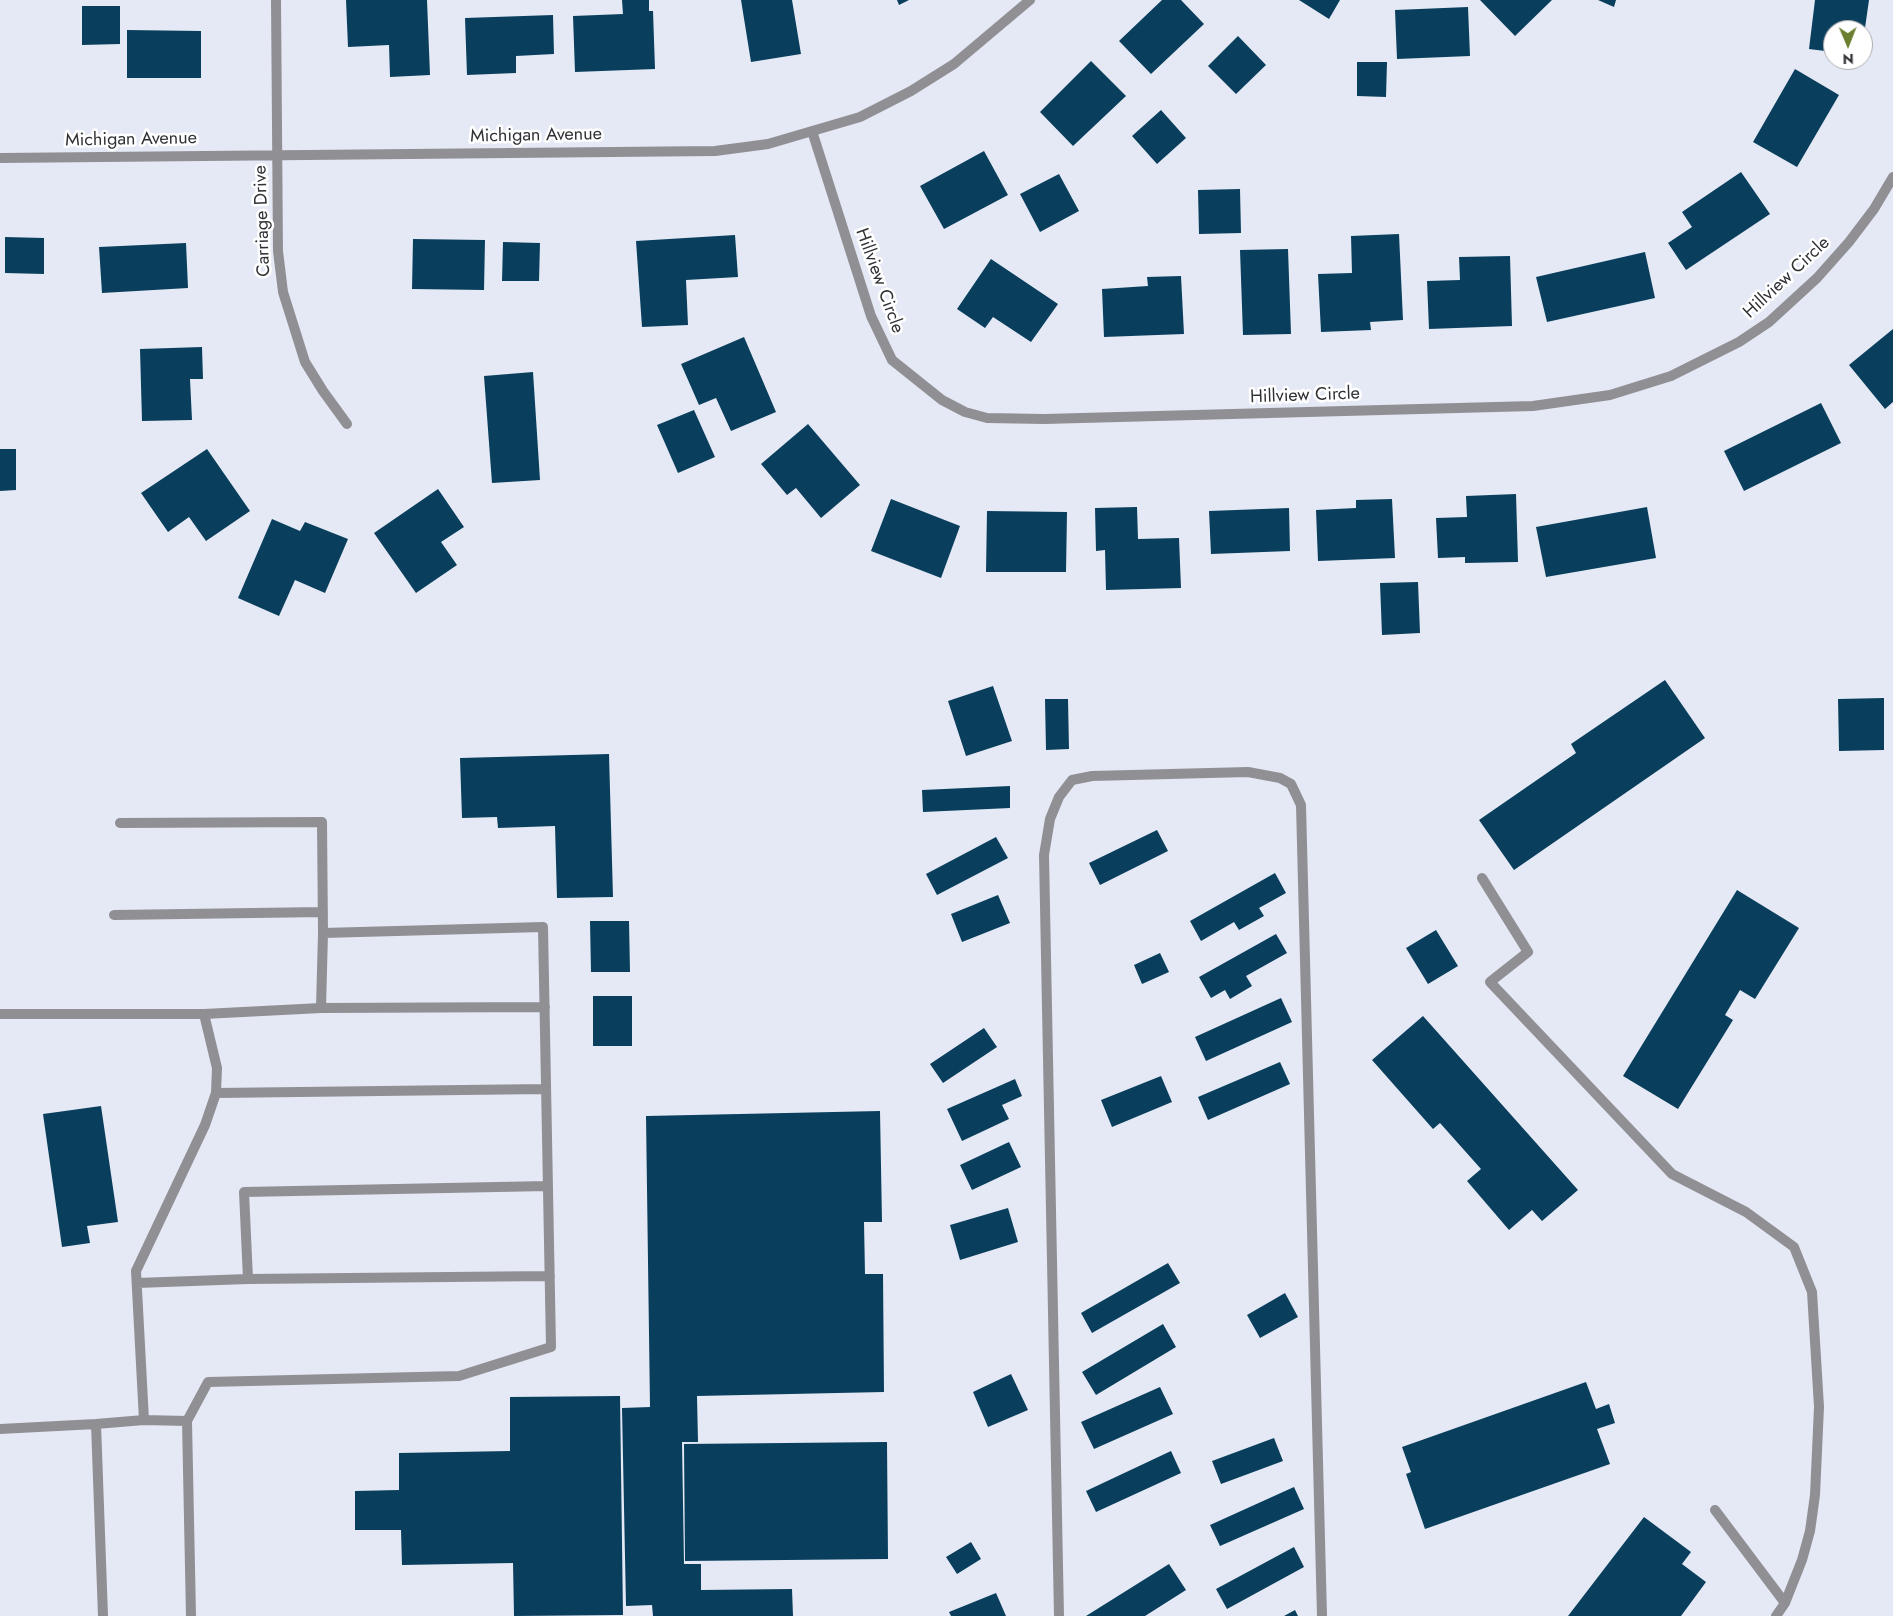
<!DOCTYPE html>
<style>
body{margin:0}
#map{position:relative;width:1893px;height:1616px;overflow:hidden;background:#e5e9f5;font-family:Jost,sans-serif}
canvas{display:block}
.north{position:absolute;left:1823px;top:20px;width:50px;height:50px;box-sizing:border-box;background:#fff;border:1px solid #acadae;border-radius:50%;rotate:179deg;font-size:14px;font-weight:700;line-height:20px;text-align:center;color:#2f3135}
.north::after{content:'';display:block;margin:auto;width:18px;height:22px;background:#6a7f2f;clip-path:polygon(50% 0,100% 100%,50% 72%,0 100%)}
</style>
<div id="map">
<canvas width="1893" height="1616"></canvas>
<div class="north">N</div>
</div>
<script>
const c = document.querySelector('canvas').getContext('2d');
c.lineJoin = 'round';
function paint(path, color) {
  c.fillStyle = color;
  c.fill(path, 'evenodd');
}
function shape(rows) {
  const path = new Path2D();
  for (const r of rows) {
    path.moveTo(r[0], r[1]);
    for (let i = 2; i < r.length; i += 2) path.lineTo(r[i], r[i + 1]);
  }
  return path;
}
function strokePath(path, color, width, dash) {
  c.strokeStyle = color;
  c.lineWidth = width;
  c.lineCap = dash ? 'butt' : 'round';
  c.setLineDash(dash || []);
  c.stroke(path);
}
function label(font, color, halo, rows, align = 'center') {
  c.font = font + ' Jost,sans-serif';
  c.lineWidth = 5;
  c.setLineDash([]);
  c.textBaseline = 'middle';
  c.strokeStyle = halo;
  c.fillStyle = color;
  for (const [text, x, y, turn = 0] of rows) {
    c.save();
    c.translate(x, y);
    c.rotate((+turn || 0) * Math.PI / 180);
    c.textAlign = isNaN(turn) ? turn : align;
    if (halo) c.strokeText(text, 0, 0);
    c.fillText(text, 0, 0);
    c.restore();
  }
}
paint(shape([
 [346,0,427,0,430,75,390,77,389,45,348,47],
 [622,0,649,0,649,11,653,11,655,69,575,72,573,16,623,14],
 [741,0,792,0,801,54,751,62],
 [897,0,909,0,899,5],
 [1162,0,1181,0,1204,24,1151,74,1119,41],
 [1299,0,1340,0,1329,19],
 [1480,0,1552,0,1515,36],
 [1598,0,1616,0,1614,7],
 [1815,0,1869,0,1864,35,1863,30,1833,30,1833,52,1809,49],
 [82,6,120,6,120,44,82,45],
 [1468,7,1470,56,1397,59,1395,10],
 [553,15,554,54,516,56,516,73,467,75,465,18],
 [127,30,201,31,201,78,127,78],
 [1238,36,1266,65,1236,94,1208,66],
 [1091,61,1126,96,1073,146,1040,112],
 [1357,62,1387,62,1386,97,1357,96],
 [1795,69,1839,95,1797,167,1753,142],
 [1161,110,1186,138,1157,164,1132,136],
 [984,151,1008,195,944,229,920,186],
 [1741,172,1770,214,1686,270,1668,243,1692,227,1682,212],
 [1059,174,1079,211,1040,232,1020,194],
 [1240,189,1241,233,1199,234,1198,190],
 [1399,234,1403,320,1370,322,1371,330,1321,332,1318,274,1352,273,1351,236],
 [735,235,738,277,686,280,688,325,642,327,636,241],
 [5,237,44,238,44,274,5,273],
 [413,239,485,240,484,290,412,289],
 [503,242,540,243,539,281,502,281],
 [186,243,188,288,102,293,99,247],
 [1288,249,1291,334,1243,335,1240,250],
 [1645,252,1655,298,1547,322,1536,277],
 [1510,256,1512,326,1429,329,1427,281,1460,280,1459,257],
 [991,259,1058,304,1031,342,993,317,985,328,957,309],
 [1181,276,1184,334,1104,337,1102,289,1148,286,1147,277],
 [1893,329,1893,402,1885,409,1849,365],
 [744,337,776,412,731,431,716,398,699,405,681,364],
 [202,347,203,379,190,379,192,420,142,421,140,349],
 [533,372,540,480,492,483,484,376],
 [1821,403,1841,443,1744,491,1724,451],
 [694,410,715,457,678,473,657,425],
 [808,424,860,485,821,518,796,488,787,495,761,464],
 [0,449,16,449,16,490,0,491],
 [207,449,250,511,206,541,189,517,168,532,141,493],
 [438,489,464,527,441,542,457,565,416,593,374,533],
 [1516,494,1518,562,1465,563,1465,557,1438,558,1436,518,1467,517,1466,496],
 [891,499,960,526,941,578,871,551],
 [1392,499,1395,558,1318,561,1316,510,1356,508,1356,500],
 [1137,507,1138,539,1179,538,1181,588,1106,590,1105,550,1096,551,1095,508],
 [1647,507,1656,558,1546,577,1536,527],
 [1289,508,1290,551,1211,554,1209,511],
 [987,511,1067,512,1066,572,986,572],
 [272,519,300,531,305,522,348,539,325,593,295,580,279,616,238,598],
 [1418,582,1420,633,1382,635,1380,583],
 [1665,680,1705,738,1514,870,1479,820,1576,753,1571,744],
 [993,686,1012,741,966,756,948,701],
 [1884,698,1884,750,1839,751,1838,699],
 [1045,699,1068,699,1069,749,1046,750],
 [609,754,613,897,557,898,555,826,498,828,497,817,462,818,460,758],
 [1010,786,1010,808,923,812,922,790],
 [1157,830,1168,851,1100,885,1089,863],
 [996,837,1008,858,937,895,926,874],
 [1275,873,1286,893,1259,908,1264,916,1239,930,1234,922,1201,941,1190,921],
 [1737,890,1799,928,1755,999,1740,990,1725,1015,1733,1020,1678,1109,1623,1076],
 [998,895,1010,923,962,942,951,914],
 [590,921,629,921,630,972,591,972],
 [1436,930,1458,966,1428,984,1406,948],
 [1276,934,1287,953,1246,976,1252,986,1230,999,1225,990,1211,998,1199,977],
 [1160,953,1169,972,1142,984,1134,965],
 [593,996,632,996,632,1046,593,1046],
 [1281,998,1292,1022,1206,1061,1195,1037],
 [1423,1016,1578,1190,1542,1221,1532,1210,1509,1230,1467,1181,1481,1169,1440,1123,1433,1129,1372,1060],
 [984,1028,997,1047,943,1083,930,1064],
 [1280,1062,1290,1084,1208,1120,1198,1097],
 [1161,1076,1172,1102,1112,1127,1101,1100],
 [1015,1079,1022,1096,1002,1105,1009,1119,962,1141,947,1109],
 [101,1106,118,1222,87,1226,90,1243,62,1247,43,1114],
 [880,1111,882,1222,864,1222,865,1274,883,1274,884,1392,697,1396,698,1442,682,1442,684,1564,701,1564,701,1590,792,1589,793,1616,653,1616,652,1605,626,1606,622,1408,650,1407,646,1116],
 [1009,1142,1021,1167,972,1190,960,1165],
 [1008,1208,1018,1242,960,1260,950,1225],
 [1168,1263,1180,1283,1092,1333,1081,1313],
 [1285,1293,1298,1317,1260,1338,1247,1315],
 [1163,1324,1176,1347,1096,1395,1082,1372],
 [1011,1374,1028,1410,988,1427,973,1392],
 [1586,1382,1596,1409,1609,1404,1615,1423,1597,1429,1610,1464,1425,1529,1406,1474,1411,1472,1402,1447],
 [1160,1387,1173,1414,1094,1449,1081,1422],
 [620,1396,623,1615,514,1616,513,1563,402,1565,401,1530,355,1530,355,1491,399,1490,399,1453,510,1451,510,1397],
 [1274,1438,1283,1461,1221,1484,1212,1461],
 [887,1442,888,1559,685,1561,684,1444],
 [1171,1451,1181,1473,1096,1512,1086,1491],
 [1294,1487,1304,1509,1220,1546,1210,1525],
 [1644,1517,1691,1552,1682,1564,1706,1582,1681,1616,1568,1616],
 [971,1542,981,1559,957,1574,946,1557],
 [1294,1547,1304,1567,1227,1609,1216,1589],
 [1169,1564,1186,1590,1145,1616,1086,1616],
 [996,1593,1006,1616,951,1616,949,1612],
 [1295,1610,1298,1616,1284,1616]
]), '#093f5d');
strokePath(shape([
 [120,823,322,822,323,933,543,927,551,1347,459,1376,208,1382,187,1421,191,1616],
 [1482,878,1528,952,1490,982,1672,1174,1746,1212,1794,1247,1812,1292,1819,1407,1815,1495,1810,1531,1802,1560,1785,1603,1776,1616],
 [114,915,323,912],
 [321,1008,545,1007],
 [0,1014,204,1014,217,1068,216,1093,205,1125,136,1271,144,1420],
 [204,1014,321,1008,323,933],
 [216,1093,546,1089],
 [248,1279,550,1276],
 [137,1283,248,1279,244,1192,548,1186],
 [96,1424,144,1420,187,1421],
 [0,1429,96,1424,103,1616],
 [1715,1510,1785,1603],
 [1059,1616,1044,855,1050,819,1059,797,1072,780,1092,776,1248,772,1280,778,1291,784,1301,805,1322,1616]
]), '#908f94', 10);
strokePath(shape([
 [276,0,278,251,283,292,305,362,323,391,347,424],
 [812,131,871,316,892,360,942,400,965,412,987,418,1044,419,1533,406,1610,395,1671,376,1739,342,1769,322,1817,278,1849,242,1874,209,1893,177],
 [0,158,715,151,768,144,860,117,911,91,954,64,1030,0]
]), '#908f94', 10);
label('18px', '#2f3135', '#fff', [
 ["Michigan Avenue",536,136,-1],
 ["Michigan Avenue",131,140,-1],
 ["Carriage Drive",263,221,-92],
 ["Hillview Circle",1787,278,-43],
 ["Hillview Circle",879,281,70],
 ["Hillview Circle",1305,396,-2]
]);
</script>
